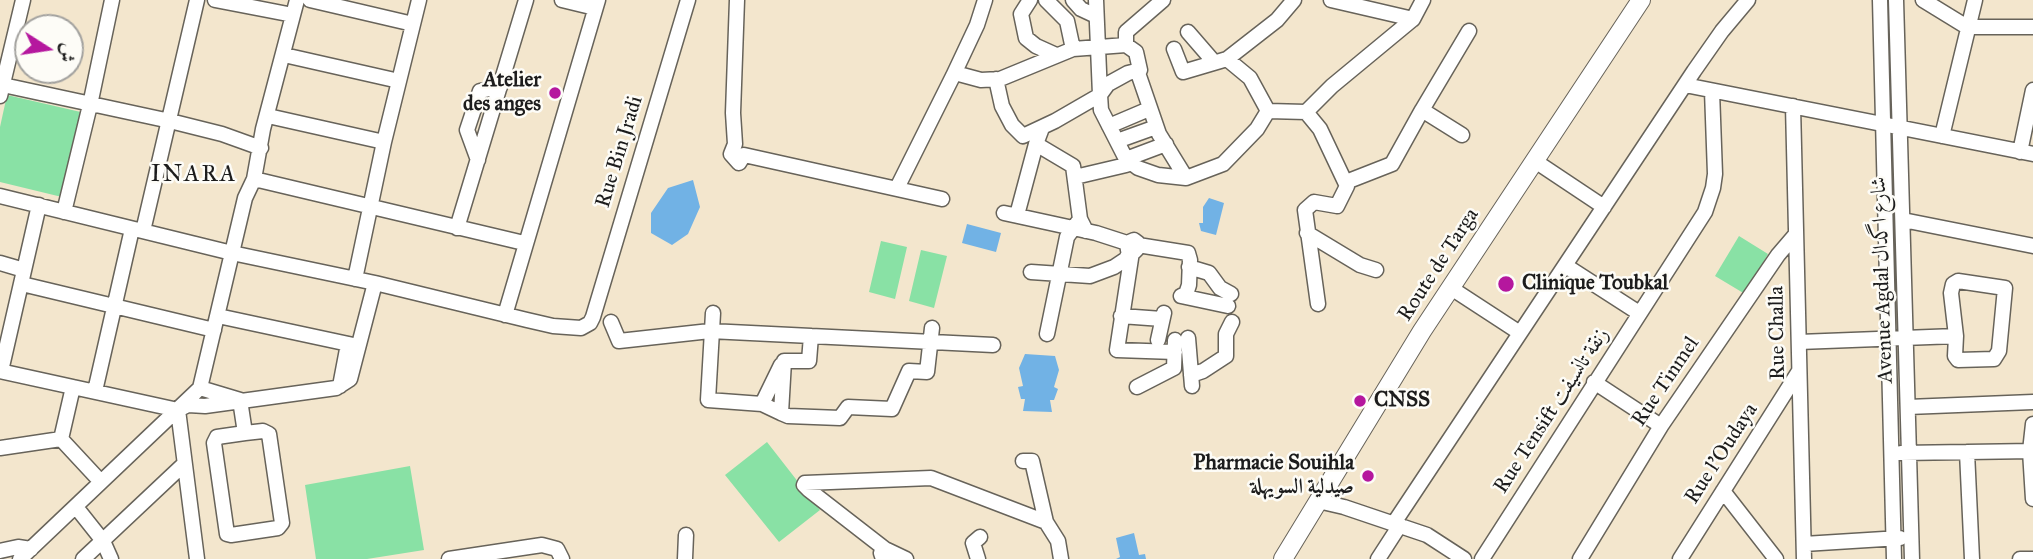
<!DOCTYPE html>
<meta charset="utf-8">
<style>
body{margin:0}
#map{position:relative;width:2033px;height:559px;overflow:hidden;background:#f3e6cd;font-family:"IM FELL Great Primer",Amiri,serif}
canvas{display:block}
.north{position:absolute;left:14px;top:14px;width:70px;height:70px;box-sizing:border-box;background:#fdfcf7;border:2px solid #a3a29f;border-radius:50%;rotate:102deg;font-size:19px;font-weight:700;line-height:28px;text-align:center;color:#1c1c1c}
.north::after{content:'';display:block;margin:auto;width:24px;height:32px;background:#b5179e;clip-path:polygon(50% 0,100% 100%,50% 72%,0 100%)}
</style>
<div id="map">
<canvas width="2033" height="559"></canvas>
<div class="north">ش</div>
</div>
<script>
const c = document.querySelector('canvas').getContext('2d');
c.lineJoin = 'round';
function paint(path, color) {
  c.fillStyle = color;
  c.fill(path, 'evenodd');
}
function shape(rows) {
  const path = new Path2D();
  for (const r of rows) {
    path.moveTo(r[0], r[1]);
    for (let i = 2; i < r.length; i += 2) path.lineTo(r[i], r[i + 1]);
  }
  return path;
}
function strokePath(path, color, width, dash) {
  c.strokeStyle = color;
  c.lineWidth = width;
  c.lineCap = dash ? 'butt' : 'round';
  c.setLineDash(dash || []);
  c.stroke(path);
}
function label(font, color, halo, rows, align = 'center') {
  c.font = font + ' "IM FELL Great Primer",Amiri,serif';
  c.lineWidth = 5;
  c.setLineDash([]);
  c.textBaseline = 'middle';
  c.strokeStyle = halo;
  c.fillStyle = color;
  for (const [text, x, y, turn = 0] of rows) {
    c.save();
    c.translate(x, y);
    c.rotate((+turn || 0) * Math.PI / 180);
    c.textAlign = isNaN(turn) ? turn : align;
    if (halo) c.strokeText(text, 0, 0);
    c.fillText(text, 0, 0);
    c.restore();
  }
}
paint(shape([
 [7,95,85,113,66,198,0,182,0,127],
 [1739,236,1768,254,1745,294,1715,276],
 [881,241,907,247,895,299,869,292],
 [921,250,947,256,934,308,909,301],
 [767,442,820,510,779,542,725,475],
 [410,466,424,550,367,559,316,559,305,485]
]), '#89e1a5');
paint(shape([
 [693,180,700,207,688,234,672,245,651,233,651,213,668,188],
 [1209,198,1224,203,1216,235,1201,231,1199,223,1203,223,1203,207],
 [967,224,1001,233,996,252,962,243],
 [1025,354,1055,356,1059,370,1054,387,1058,389,1054,400,1050,400,1052,412,1023,411,1025,399,1021,399,1018,387,1023,386,1019,368],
 [1134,533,1139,555,1145,554,1146,559,1116,559,1120,557,1116,538]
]), '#71b2e5');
const minor = shape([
 [215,0,293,15],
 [310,0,413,24],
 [562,0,595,8],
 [737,0,733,113,735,144,731,154,739,163,744,155,942,199],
 [1030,0,1021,14,1026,38,1036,46,1056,55],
 [1046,0,1067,21,1073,49],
 [1073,0,1081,9,1096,16],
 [1331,0,1413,19,1423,0],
 [1880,0,1894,559],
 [1896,0,1912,559],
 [1923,0,1967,27,2033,27],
 [1188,32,1214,62],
 [1126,45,1126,32,1163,0],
 [1174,49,1183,72,1227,59,1250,78,1268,111],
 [284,55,399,81],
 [1227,59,1277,20,1294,0],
 [1137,70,1159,134,1186,178],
 [955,73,981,80,1000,79,1073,49,1126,45,1136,52,1140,70,1128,73,1108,84,1100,95,1101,110,1126,159,1138,168,1158,175,1186,178,1223,164,1257,129,1268,111,1306,112,1320,129,1347,186,1337,206,1314,202,1305,210,1318,304],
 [996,79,1002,106,1012,125,1023,136,1055,121,1100,95,1096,0],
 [3,85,170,121,222,134,261,148],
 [1685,85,2033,154],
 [0,96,23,0],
 [1793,106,1804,559],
 [1306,112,1332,86,1413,19],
 [268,116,384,142],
 [1109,126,1149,109],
 [1042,128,1036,144,1073,166,1080,219,1086,231],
 [1462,135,1422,110,1469,31],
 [1942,136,1975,0],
 [1117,141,1156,127],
 [2020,152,2033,90],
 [478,160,467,130,480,91,500,87],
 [1535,161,1604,207],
 [1075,177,1126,165,1126,159,1166,144],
 [254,179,524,243],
 [1346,182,1392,164,1422,110],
 [897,188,953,76,977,25,985,0],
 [0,196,232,253,375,283,527,320,553,326,581,328,590,323,593,317,688,0],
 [64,212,90,105,112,0],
 [1004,213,1096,233,1127,243,1134,240,1138,243,1137,249,1134,252,1128,250,1127,243],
 [1017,215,1036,144],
 [1903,220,2033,246],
 [457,228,526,0],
 [143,231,197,0],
 [1307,233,1360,265,1376,270],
 [1138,245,1188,253,1190,260,1189,285,1186,294,1181,296,1228,306],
 [1132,252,1117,350,1175,352],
 [0,263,24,270],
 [1566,266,1639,313],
 [1189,267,1209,273,1220,288,1231,294],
 [1031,272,1090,276,1114,267,1126,259,1130,251],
 [355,279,384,142,419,0],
 [1958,281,2005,288,1999,351,1994,359,1958,360,1955,356,1956,336,1951,293,1953,284,1958,281],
 [22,284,214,330],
 [1451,288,1520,333],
 [713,313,708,400,762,404,781,413,784,361,809,361,811,336],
 [505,315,598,0],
 [218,316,358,346],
 [1121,316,1162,319],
 [611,322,619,341,710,331,993,345],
 [1047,334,1067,237,1078,222],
 [1188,338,1192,386],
 [1158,340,1164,313],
 [1799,342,1956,336],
 [0,371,178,410,188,405,205,406,336,388,350,379,375,283],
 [1,371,39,205],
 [1191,375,1203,371,1226,356,1226,334,1232,322],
 [1594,382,1661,426],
 [340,386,348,344],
 [1137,387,1174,368,1175,340],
 [200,388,245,198,254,179,263,129,297,0],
 [95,391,132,229],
 [762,404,781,365],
 [1908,407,2033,402],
 [178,410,197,559],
 [781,413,788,416,840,418,848,407,892,409,909,371,927,372,932,328],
 [2033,424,2030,451,2033,499],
 [61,439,101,482],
 [61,439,73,387],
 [0,448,61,439],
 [1967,452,1972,559],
 [1901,453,2033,451],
 [1023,461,1032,461,1046,522,1058,541,1061,559],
 [1723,491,1776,559],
 [1318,501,1344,507,1427,535,1464,559],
 [76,507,103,541,111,559],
 [1394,523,1694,71,1722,31,1748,0],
 [1804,544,1900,538],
 [885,549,809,490,804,485,805,483,931,478,1046,522],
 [0,551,18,547,31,549],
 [20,559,200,388,240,400,245,433,217,437,214,443,227,534,231,535,278,528,282,523,269,434,263,431,245,433],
 [83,559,183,465],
 [449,559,542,545,557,549,562,559],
 [685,559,686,535],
 [883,559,881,553,885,549,906,559],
 [978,559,973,543,980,537],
 [1378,559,1400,525],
 [1482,559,1705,212,1713,188,1715,174,1712,91],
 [1580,559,1661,426,1778,255,1796,234],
 [1680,559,1799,371],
 [2020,559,2033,559]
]);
const major = shape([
 [1283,559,1422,331,1641,0]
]);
strokePath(minor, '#67635a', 17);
strokePath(major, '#67635a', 20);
strokePath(minor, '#fff', 14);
strokePath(major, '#fff', 18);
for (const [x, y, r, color] of [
 [555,93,7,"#b5179e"],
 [1506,284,9,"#b5179e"],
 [1360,401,7,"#b5179e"],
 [1368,476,7,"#b5179e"]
]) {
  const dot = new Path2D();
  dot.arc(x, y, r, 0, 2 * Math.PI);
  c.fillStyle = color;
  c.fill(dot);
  strokePath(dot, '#fdfcf7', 2.5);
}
label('bold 21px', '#1c1c1c', '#fdfcf7', [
 ["Atelier",541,81],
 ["des anges",541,105],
 ["Clinique Toubkal",1522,284,"left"],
 ["CNSS",1374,401,"left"],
 ["Pharmacie Souihla",1354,464],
 ["صيدلية السويهلة",1354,488]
], 'right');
label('21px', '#1c1c1c', '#fdfcf7', [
 ["Rue Bin Jradi",620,152,-73],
 ["Route de Targa",1439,265,-57],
 ["Avenue Agdal شارع اگدال",1883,280,-92],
 ["Rue Challa",1778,333,-91],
 ["Rue Tinmel",1666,382,-56],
 ["Rue Tensift زنقة تانسيفت",1552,411,-57],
 ["Rue l'Oudaya",1722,454,-57]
]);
c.letterSpacing = '2px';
label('23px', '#1c1c1c', '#fdfcf7', [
 ["INARA",194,175]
]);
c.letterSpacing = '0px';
</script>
